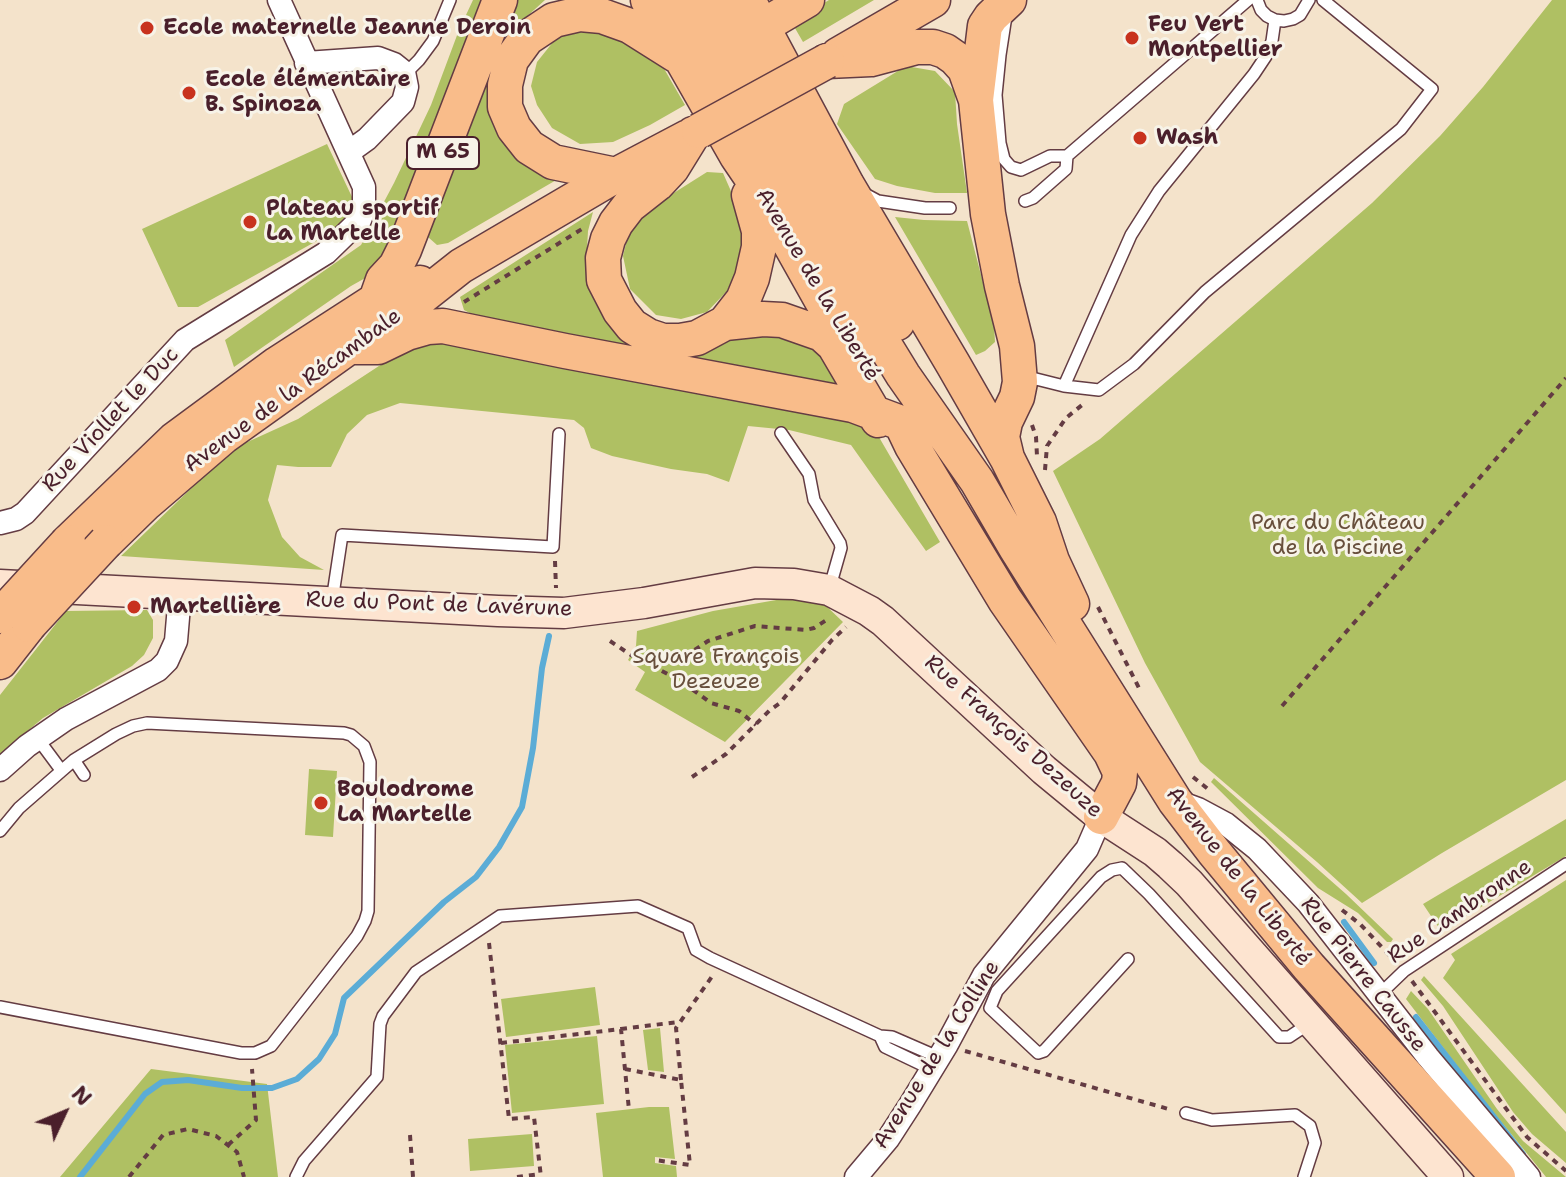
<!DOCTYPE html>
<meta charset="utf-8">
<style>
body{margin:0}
#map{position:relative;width:1566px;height:1177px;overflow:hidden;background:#f4e3cb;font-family:"Shantell Sans",sans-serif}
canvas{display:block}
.north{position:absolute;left:24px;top:1073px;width:80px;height:80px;-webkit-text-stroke:6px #f7f3e8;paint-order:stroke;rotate:46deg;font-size:22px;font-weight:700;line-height:32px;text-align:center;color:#4a1f2b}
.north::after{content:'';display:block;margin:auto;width:28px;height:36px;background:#4a1f2b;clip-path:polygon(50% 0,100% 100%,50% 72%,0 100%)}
</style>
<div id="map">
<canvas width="1566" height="1177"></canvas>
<div class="north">N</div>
</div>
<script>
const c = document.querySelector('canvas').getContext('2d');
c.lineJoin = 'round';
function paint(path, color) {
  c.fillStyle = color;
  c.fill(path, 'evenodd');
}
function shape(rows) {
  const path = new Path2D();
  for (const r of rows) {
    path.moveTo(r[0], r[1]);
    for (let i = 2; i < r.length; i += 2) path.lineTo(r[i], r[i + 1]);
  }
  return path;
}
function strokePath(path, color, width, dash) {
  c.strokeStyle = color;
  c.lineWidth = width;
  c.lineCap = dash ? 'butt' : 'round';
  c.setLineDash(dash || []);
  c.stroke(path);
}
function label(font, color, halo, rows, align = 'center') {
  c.font = font + ' "Shantell Sans",sans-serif';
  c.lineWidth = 6;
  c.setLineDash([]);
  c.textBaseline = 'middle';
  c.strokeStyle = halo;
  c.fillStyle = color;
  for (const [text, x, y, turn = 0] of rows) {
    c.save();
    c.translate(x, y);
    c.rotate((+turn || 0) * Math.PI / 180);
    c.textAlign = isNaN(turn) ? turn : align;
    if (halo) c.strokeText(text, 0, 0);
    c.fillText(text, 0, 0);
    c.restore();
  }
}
paint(shape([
 [473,0,486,0,393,247,376,272,351,286,234,367,225,340,361,245,394,183,431,105,459,30],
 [515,0,545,0,512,30,495,62,558,179,448,243,437,245,428,237,428,220],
 [829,0,874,0,803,42,792,23],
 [1552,0,1566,0,1566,780,1442,853,1362,903,1317,862,1200,762,1145,663,1053,471,1100,439,1372,203,1440,136,1483,87],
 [576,27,613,33,659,60,685,105,650,125,613,142,580,144,552,128,537,105,531,86,537,62,553,42],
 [906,66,935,71,955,92,957,124,967,193,935,193,897,186,875,179,837,124,844,104],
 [327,144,352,197,352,210,340,228,198,307,178,307,142,229],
 [707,172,723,173,741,214,742,258,727,291,707,312,681,319,656,315,630,289,623,256,630,227,669,196],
 [593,212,588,231,587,249,596,304,614,326,698,353,734,338,781,334,812,347,827,362,846,384,841,392,477,317,464,310,460,297],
 [895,217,924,220,967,221,994,325,995,342,985,351,976,355],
 [459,340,869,420,940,542,926,551,851,445,789,430,748,426,729,482,707,474,671,469,612,456,591,448,584,428,574,420,400,403,367,415,347,434,331,467,298,467,277,465,268,500,282,537,300,557,324,570,121,556,232,449,298,419,411,345],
 [782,599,822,602,843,622,725,742,635,690,645,672,628,660,636,646,637,631,713,611],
 [147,610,153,620,153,638,144,655,132,666,43,718,0,754,0,695,66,611],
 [309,769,337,771,333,837,305,835],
 [1214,778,1346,894,1393,939,1391,942,1387,942,1358,913,1318,888,1211,782],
 [1566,819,1566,856,1441,931,1423,904],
 [1566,880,1566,1114,1443,978,1455,960,1451,954],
 [1424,976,1566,1132,1566,1163,1532,1134,1513,1112,1443,1006,1421,980],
 [595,987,600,1025,506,1037,501,999],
 [1411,991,1428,1009,1497,1109,1523,1141,1566,1177,1546,1177,1542,1172,1478,1093,1406,999],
 [660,1028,664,1072,648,1070,643,1030],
 [597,1036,604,1104,512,1113,505,1045],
 [151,1069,267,1084,278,1177,60,1177],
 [649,1107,669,1107,675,1159,655,1157,655,1163,676,1166,677,1177,603,1177,596,1113],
 [532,1134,534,1166,470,1171,468,1139]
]), '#afc063');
strokePath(shape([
 [1344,922,1374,963],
 [1416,1017,1523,1154],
 [80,1177,145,1094,162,1082,188,1080,242,1088,272,1088,297,1079,319,1059,335,1034,344,998,444,902,476,877,499,847,522,807,533,748,542,668,549,636]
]), '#5bacd6', 6);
const lane = shape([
 [1257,0,1261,10,1267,16,1275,20,1284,21,1293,19,1300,15,1309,0],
 [1006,16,1000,55,996,95,1000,143,1004,159,1011,167,1021,170,1050,156,1067,156],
 [404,72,410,69,419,60,433,41,450,0],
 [865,194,878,201,925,208,950,208],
 [1025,201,1033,198,1066,169,1067,156,1248,0],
 [1025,381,1036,379,1064,386,1131,235,1159,191,1254,74,1266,56,1272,41,1275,20],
 [1064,386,1099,390,1134,364,1205,292,1401,129,1432,89,1323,0],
 [781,433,809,474,814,500,840,543,841,548,829,590],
 [332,601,342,535,553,547,559,434],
 [38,739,61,770],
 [74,760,84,775],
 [0,831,19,808,74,760,116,734,133,726,147,723,344,733,351,735,364,746,370,762,368,911,365,921,357,936,271,1046,255,1053,241,1053,0,1007],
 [1128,959,1044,1051,1038,1053,990,1008,997,991,1101,877,1112,870,1122,868,1149,894,1279,1037,1289,1037,1310,1023],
 [1379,995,1404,971,1566,864],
 [880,1036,885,1047,931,1069],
 [1186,1113,1212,1120,1295,1115,1310,1126,1315,1143,1304,1177],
 [296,1177,304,1161,377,1077,380,1024,383,1016,416,972,500,916,638,906,688,928,696,950,710,958,880,1036,892,1037,938,1057]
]);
const street = shape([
 [306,63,378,58,394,64,404,72,407,87,403,102,367,139,349,152],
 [0,523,16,519,25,513,185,340,326,253,360,220,364,210,364,187,279,0],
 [0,770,27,746,66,719,158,670,167,661,176,641,180,594],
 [1179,802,1198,809,1226,824,1257,849,1308,903,1428,1057,1529,1177],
 [856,1177,888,1139,910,1105,946,1046,984,975,1087,849,1101,817]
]);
const secondary = shape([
 [0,585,498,611,564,613,644,603,755,583,794,584,829,590,869,611,883,621,1044,770,1101,817,1155,852,1170,865,1189,883,1448,1177]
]);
const primary = shape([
 [648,0,737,156,758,187,822,301,855,351],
 [682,0,758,139,903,375,977,481,1016,548,1175,801,1214,852,1309,967,1498,1177],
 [716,0,800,155,897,323],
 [748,0,847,185,953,364,1007,458,1039,522,1052,561,1072,604],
 [763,26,807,0],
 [838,55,933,0],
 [827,61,871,59,916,47,933,47,945,51,955,58,965,69,976,100],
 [693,134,672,168,657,184,629,206,616,223,608,239,603,258,604,280,620,311,632,326,648,336,663,341,680,341,697,338,725,323,763,319,782,320,822,334,834,345,878,420],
 [616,175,553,162,529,147,514,128,505,107,505,85,511,60,527,38,554,20,580,14,602,16,630,26,676,55],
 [376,300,383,280,396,266,404,250,500,0],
 [725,323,743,300,752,278,759,247,759,231,749,195],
 [349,347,378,347,407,333,428,327,443,326,565,351,853,405,901,423,912,446,1005,600,1111,753,1120,772,1119,783,1101,817],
 [1007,458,1002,437,1005,422,1017,397,1020,382,1017,346,1002,286,988,214,976,100,985,26,991,17,1009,0],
 [68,542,174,440,277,364,376,300,420,283],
 [106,542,145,504,223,437,349,347,404,311,461,266,616,175,688,137],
 [0,662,29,625]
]);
strokePath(lane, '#643c43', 14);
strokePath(street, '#643c43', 25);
strokePath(secondary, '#643c43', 33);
strokePath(primary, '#643c43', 37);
strokePath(shape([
 [464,302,582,229],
 [1032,425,1036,437,1037,456],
 [1045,470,1047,446,1066,418,1082,405],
 [555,561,556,588],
 [1098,607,1139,688],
 [610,641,631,655,681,681,711,703,739,711,756,725],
 [649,663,687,655,708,641,755,626,806,630,814,628,828,619],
 [1282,706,1566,378],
 [692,777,726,754,770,710,780,703,832,640,846,627],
 [1193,777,1208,789],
 [1342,910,1360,924,1393,959],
 [489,943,509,1119,534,1117,541,1177],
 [1412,981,1527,1137,1566,1171],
 [621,1029,678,1022],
 [501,1043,621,1029,629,1110],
 [965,1051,1172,1110],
 [625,1069,681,1080,690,1165,655,1160],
 [681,1080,676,1028,713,975],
 [410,1135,413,1177],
 [228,1145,256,1120,252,1069],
 [129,1177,163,1135,188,1129,216,1136,237,1152,244,1177],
 [517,1177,540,1174]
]), '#643c43', 4, [6, 6]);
strokePath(lane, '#fff', 11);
strokePath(street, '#fff', 22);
strokePath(secondary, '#fde4d0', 30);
strokePath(primary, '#f9bc8a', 34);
const primaryBridge = shape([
 [699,131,827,61],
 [0,616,68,542],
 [29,625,106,542]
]);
strokePath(primaryBridge, '#643c43', 37, []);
strokePath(primaryBridge, '#f9bc8a', 34);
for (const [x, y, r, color] of [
 [147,28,8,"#c8321e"],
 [1132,38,8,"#c8321e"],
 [189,93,8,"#c8321e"],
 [1140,138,8,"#c8321e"],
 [250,222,8,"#c8321e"],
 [134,607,8,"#c8321e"],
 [321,803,8,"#c8321e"]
]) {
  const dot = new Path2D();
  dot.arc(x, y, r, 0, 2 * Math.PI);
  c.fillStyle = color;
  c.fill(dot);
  strokePath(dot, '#f7f3e8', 3);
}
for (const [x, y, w] of [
 [443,153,72]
]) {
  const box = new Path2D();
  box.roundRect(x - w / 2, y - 16, w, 32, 6);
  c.fillStyle = '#f7f3e8';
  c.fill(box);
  strokePath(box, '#4a1f2b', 2);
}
label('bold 20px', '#4a1f2b', null, [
 ["M 65",443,153]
]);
label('bold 22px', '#4a1f2b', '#f7f3e8', [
 ["Feu Vert",1148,25],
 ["Montpellier",1148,50],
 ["Ecole maternelle Jeanne Deroin",163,28],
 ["Ecole élémentaire",205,80],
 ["B. Spinoza",205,105],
 ["Wash",1156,138],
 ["Plateau sportif",266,209],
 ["La Martelle",266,234],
 ["Martellière",150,607],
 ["Boulodrome",337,790],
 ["La Martelle",337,815]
], 'left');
label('22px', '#4a1f2b', '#f7f3e8', [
 ["Avenue de la Liberté",817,285,59],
 ["Avenue de la Récambale",293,391,-36],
 ["Rue Viollet le Duc",111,420,-47],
 ["Rue du Pont de Lavérune",439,605,2],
 ["Rue François Dezeuze",1013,737,42],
 ["Avenue de la Liberté",1238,877,52],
 ["Rue Cambronne",1460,912,-34],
 ["Rue Pierre Causse",1363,975,52],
 ["Avenue de la Colline",937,1055,-58]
]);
label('22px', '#684f3c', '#f7f3e8', [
 ["Parc du Château",1338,523],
 ["de la Piscine",1338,548],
 ["Square François",716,657],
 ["Dezeuze",716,682]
]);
</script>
